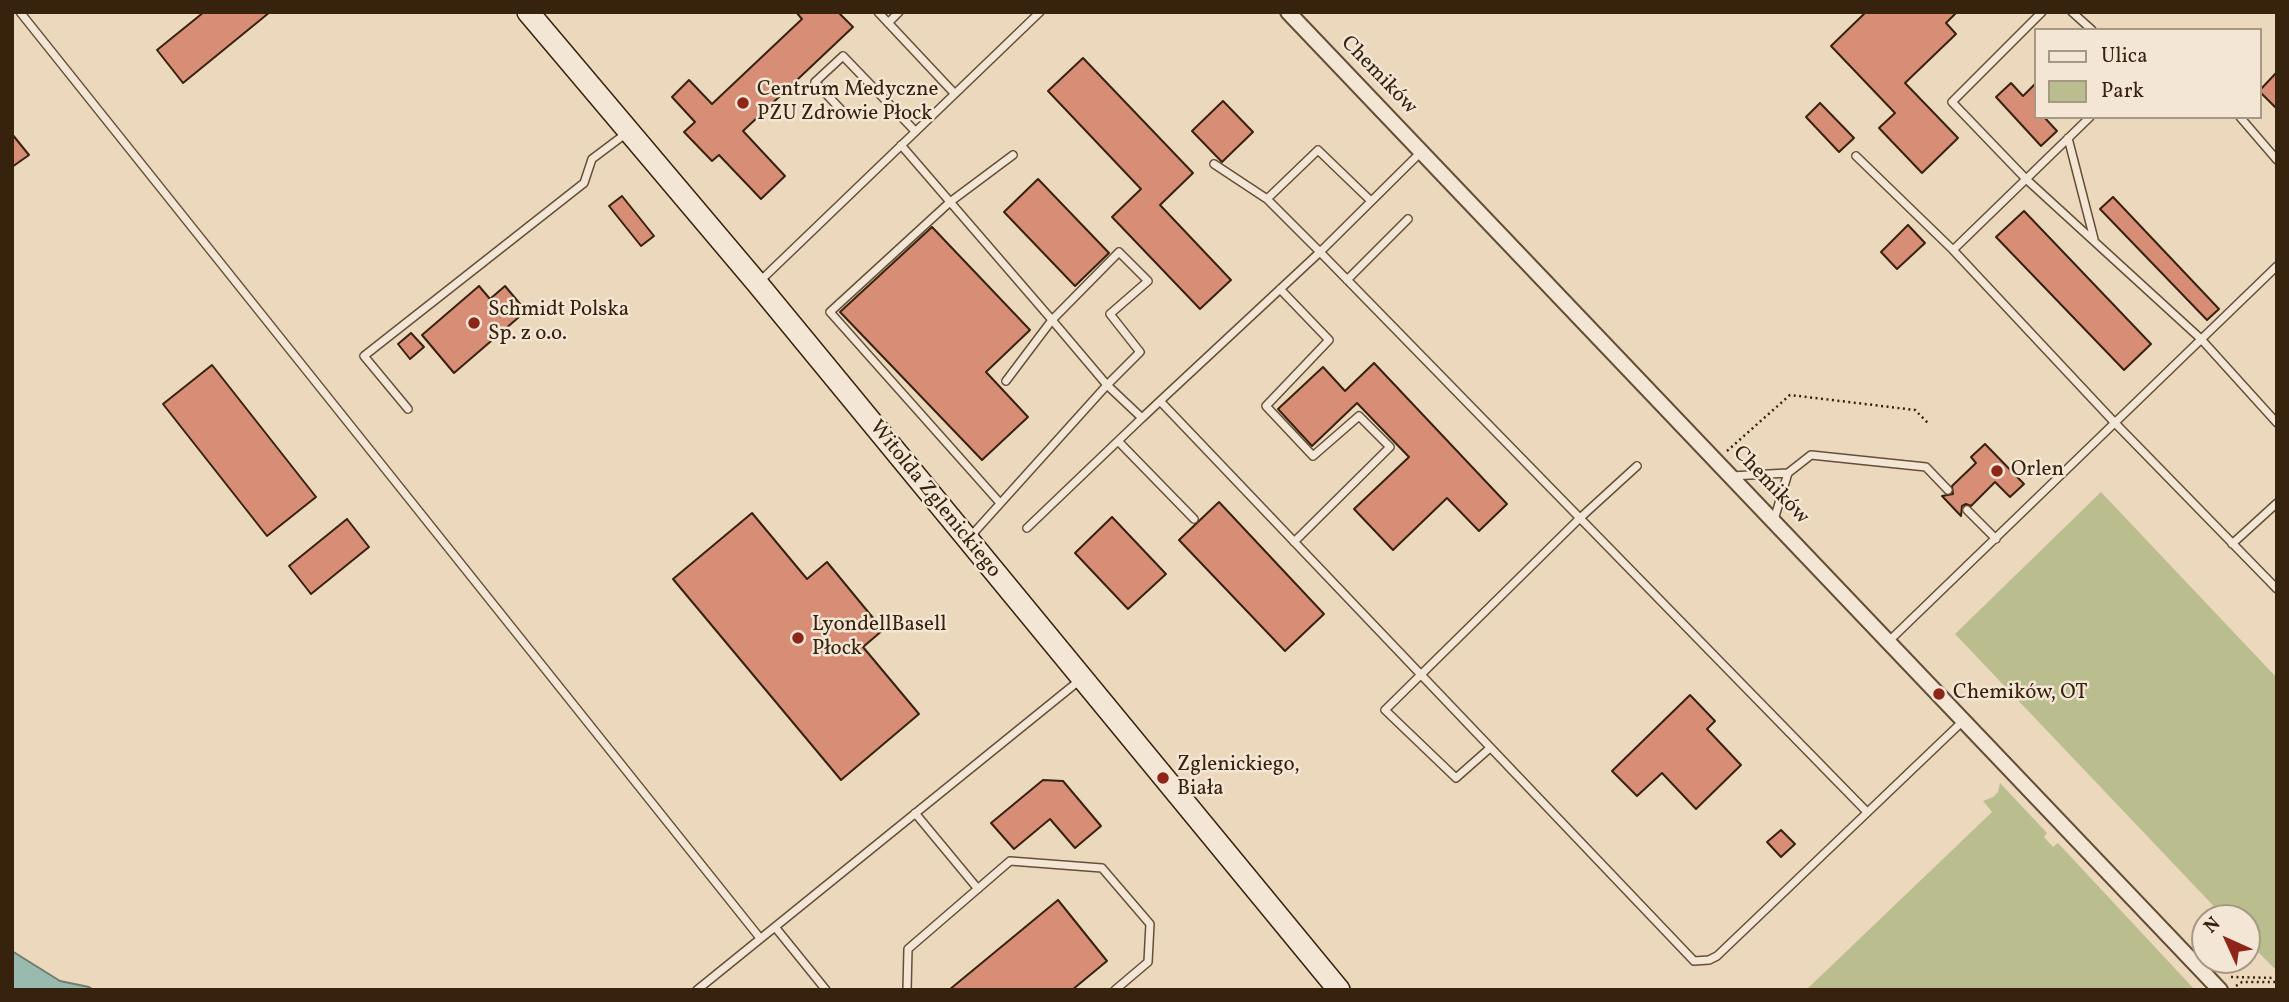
<!DOCTYPE html>
<meta charset="utf-8">
<style>
body{margin:0}
#map{position:relative;width:2289px;height:1002px;overflow:hidden;background:#ecd9bd;font-family:Vollkorn,serif}
canvas{display:block}
.frame{position:absolute;inset:0;border:14px solid #36220d;pointer-events:none}
.legend{position:absolute;left:2034px;top:28px;width:228px;height:91px;box-sizing:border-box;background:#f3e6d4;border:2px solid #a79884;margin:0;padding:9px 12px;list-style:none;font-size:21px;color:#36220d}
.legend li{display:flex;align-items:center;gap:14px;height:35px}
.legend b{width:35px;border:2px solid #a79884}
.north{position:absolute;left:2191px;top:904px;width:70px;height:70px;box-sizing:border-box;background:#f3e6d4;border:2px solid #a79884;border-radius:50%;rotate:315deg;font-size:19px;font-weight:700;line-height:28px;text-align:center;color:#36220d}
.north::after{content:'';display:block;margin:auto;width:24px;height:32px;background:#8f2418;clip-path:polygon(50% 0,100% 100%,50% 72%,0 100%)}
</style>
<div id="map">
<canvas width="2289" height="1002"></canvas>
<div class="frame"></div>
<ul class="legend">
<li><b style="height:9px;background:#f3e6d4"></b>Ulica</li>
<li><b style="height:19px;background:#babe8f"></b>Park</li>
</ul>
<div class="north">N</div>
</div>
<script>
const c = document.querySelector('canvas').getContext('2d');
c.lineJoin = 'round';
function paint(path, color) {
  c.fillStyle = color;
  c.fill(path, 'evenodd');
}
function shape(rows) {
  const path = new Path2D();
  for (const r of rows) {
    path.moveTo(r[0], r[1]);
    for (let i = 2; i < r.length; i += 2) path.lineTo(r[i], r[i + 1]);
  }
  return path;
}
function strokePath(path, color, width, dash) {
  c.strokeStyle = color;
  c.lineWidth = width;
  c.lineCap = dash ? 'butt' : 'round';
  c.setLineDash(dash || []);
  c.stroke(path);
}
function label(font, color, halo, rows, align = 'center') {
  c.font = font + ' Vollkorn,serif';
  c.lineWidth = 5;
  c.setLineDash([]);
  c.textBaseline = 'middle';
  c.strokeStyle = halo;
  c.fillStyle = color;
  for (const [text, x, y, turn = 0] of rows) {
    c.save();
    c.translate(x, y);
    c.rotate((+turn || 0) * Math.PI / 180);
    c.textAlign = isNaN(turn) ? turn : align;
    if (halo) c.strokeText(text, 0, 0);
    c.fillText(text, 0, 0);
    c.restore();
  }
}
paint(shape([
 [2101,492,2277,678,2277,971,2247,941,2247,918,2225,918,1955,634],
 [2000,783,2047,833,2044,837,2053,847,2058,843,2195,990,1806,990,1992,812,1983,801,1993,797,1998,792]
]), '#babe8f');
const water = shape([
 [12,951,60,981,89,987,94,990,12,990,12,951]
]);
paint(water, '#99baaf');
strokePath(water, '#717d6e', 2);
const building = shape([
 [204,12,270,12,183,83,157,50,204,12],
 [796,12,838,12,853,27,743,131,785,176,761,199,719,155,712,161,684,132,695,122,672,97,689,80,712,104,802,19,796,12],
 [1866,12,1957,12,1946,23,1956,34,1905,83,1958,138,1922,173,1879,128,1895,113,1831,46,1866,12],
 [1083,58,1193,173,1160,205,1231,280,1200,309,1112,217,1141,189,1048,91,1083,58],
 [2277,72,2277,109,2259,91,2277,72],
 [2011,83,2023,96,2035,84,2035,117,2044,117,2057,131,2041,146,1996,97,2011,83],
 [1223,101,1253,132,1222,162,1192,131,1223,101],
 [1820,103,1854,138,1839,152,1806,117,1820,103],
 [12,134,29,155,12,167,12,134],
 [1038,179,1109,253,1075,286,1004,212,1038,179],
 [622,196,654,236,641,246,609,206,622,196],
 [2113,197,2219,309,2207,320,2100,209,2113,197],
 [2024,211,2151,344,2124,370,1996,237,2024,211],
 [1908,225,1925,243,1897,269,1881,252,1908,225],
 [932,227,1030,330,986,372,1028,417,982,460,840,312,932,227],
 [479,286,490,299,505,286,526,311,454,373,422,335,479,286],
 [411,333,424,347,410,359,398,344,411,333],
 [1374,363,1507,504,1479,531,1447,498,1393,550,1354,509,1409,457,1357,403,1312,446,1278,409,1323,367,1345,391,1374,363],
 [212,365,316,497,267,536,163,404,212,365],
 [1985,444,2024,484,2010,497,1995,482,1971,506,1966,504,1962,506,1961,516,1942,496,1953,494,1952,486,1976,463,1971,457,1985,444],
 [1219,502,1324,614,1285,651,1179,540,1219,502],
 [752,513,807,579,827,562,883,630,863,647,919,714,841,780,673,579,752,513],
 [1112,517,1166,574,1128,609,1075,553,1112,517],
 [347,519,369,547,311,594,289,566,347,519],
 [1690,695,1715,721,1707,729,1741,765,1696,809,1662,773,1637,796,1612,771,1690,695],
 [1043,780,1063,781,1101,826,1075,848,1050,819,1014,849,991,823,1043,780],
 [1781,830,1795,844,1781,857,1767,842,1781,830],
 [1058,900,1107,961,1072,990,949,990,1058,900]
]);
paint(building, '#d88d77');
strokePath(building, '#36220d', 2);
const lane = shape([
 [20,12,760,938],
 [878,12,954,93],
 [2042,12,1952,102,2026,179,2201,339,2277,423],
 [2072,12,2092,30],
 [888,23,899,12],
 [845,114,815,82,843,56,915,131],
 [2240,117,2277,160],
 [2068,138,2094,239],
 [901,145,1052,320,1107,385,1140,352,1110,314,1148,281,1119,252,1052,320,1006,381],
 [1421,152,1320,252,1867,812],
 [1856,156,1953,250,2090,117],
 [1214,164,1267,199],
 [1953,250,2115,423,2277,589],
 [1347,280,1408,219],
 [758,283,1040,12],
 [1280,289,1329,340,1266,406,1313,456,1359,416,1390,447,1294,542],
 [1160,401,1320,252,1267,199,1318,150,1371,201],
 [408,409,364,356,584,183,592,159,628,132],
 [1118,441,1194,519],
 [1731,476,1788,473,1811,455,1926,467,1948,490],
 [1000,503,830,312,950,202,1013,155],
 [1967,510,1996,539],
 [1774,520,1788,473],
 [1027,528,1142,418],
 [970,537,1107,385,1142,418,1160,401,1694,961,1709,960,1717,956,1963,721],
 [2232,544,2277,503],
 [1889,641,2277,266],
 [1490,748,1456,778,1385,710,1580,518,1637,466],
 [915,813,978,889],
 [775,927,826,990],
 [697,990,1080,680],
 [907,990,908,949,1010,861,1102,868,1150,924,1148,962,1115,990]
]);
const street = shape([
 [1288,12,2220,990]
]);
const secondary = shape([
 [528,12,757,283,1339,990]
]);
strokePath(lane, '#645039', 10);
strokePath(street, '#645039', 18);
strokePath(secondary, '#36220d', 24);
strokePath(shape([
 [1727,451,1790,395,1915,410,1929,424],
 [2231,977,2277,978],
 [2236,986,2242,982,2277,982]
]), '#36220d', 2.5, [2, 3.5]);
strokePath(lane, '#f3e6d4', 7);
strokePath(street, '#f3e6d4', 14);
strokePath(secondary, '#f3e6d4', 21);
for (const [x, y, r, color] of [
 [743,103,7,"#8f2418"],
 [474,323,7,"#8f2418"],
 [1997,471,7,"#8f2418"],
 [798,638,7,"#8f2418"],
 [1939,694,7,"#8f2418"],
 [1163,778,7,"#8f2418"]
]) {
  const dot = new Path2D();
  dot.arc(x, y, r, 0, 2 * Math.PI);
  c.fillStyle = color;
  c.fill(dot);
  strokePath(dot, '#f3e6d4', 2.5);
}
label('21px', '#36220d', '#f3e6d4', [
 ["Chemików",1378,76,46],
 ["Chemików",1770,486,46],
 ["Witolda Zglenickiego",934,500,51]
]);
label('21px', '#36220d', '#f3e6d4', [
 ["Centrum Medyczne",757,91],
 ["PZU Zdrowie Płock",757,115],
 ["Schmidt Polska",488,311],
 ["Sp. z o.o.",488,335],
 ["Orlen",2011,471],
 ["LyondellBasell",812,626],
 ["Płock",812,650],
 ["Chemików, OT",1953,694],
 ["Zglenickiego,",1177,766],
 ["Biała",1177,790]
], 'left');
</script>
